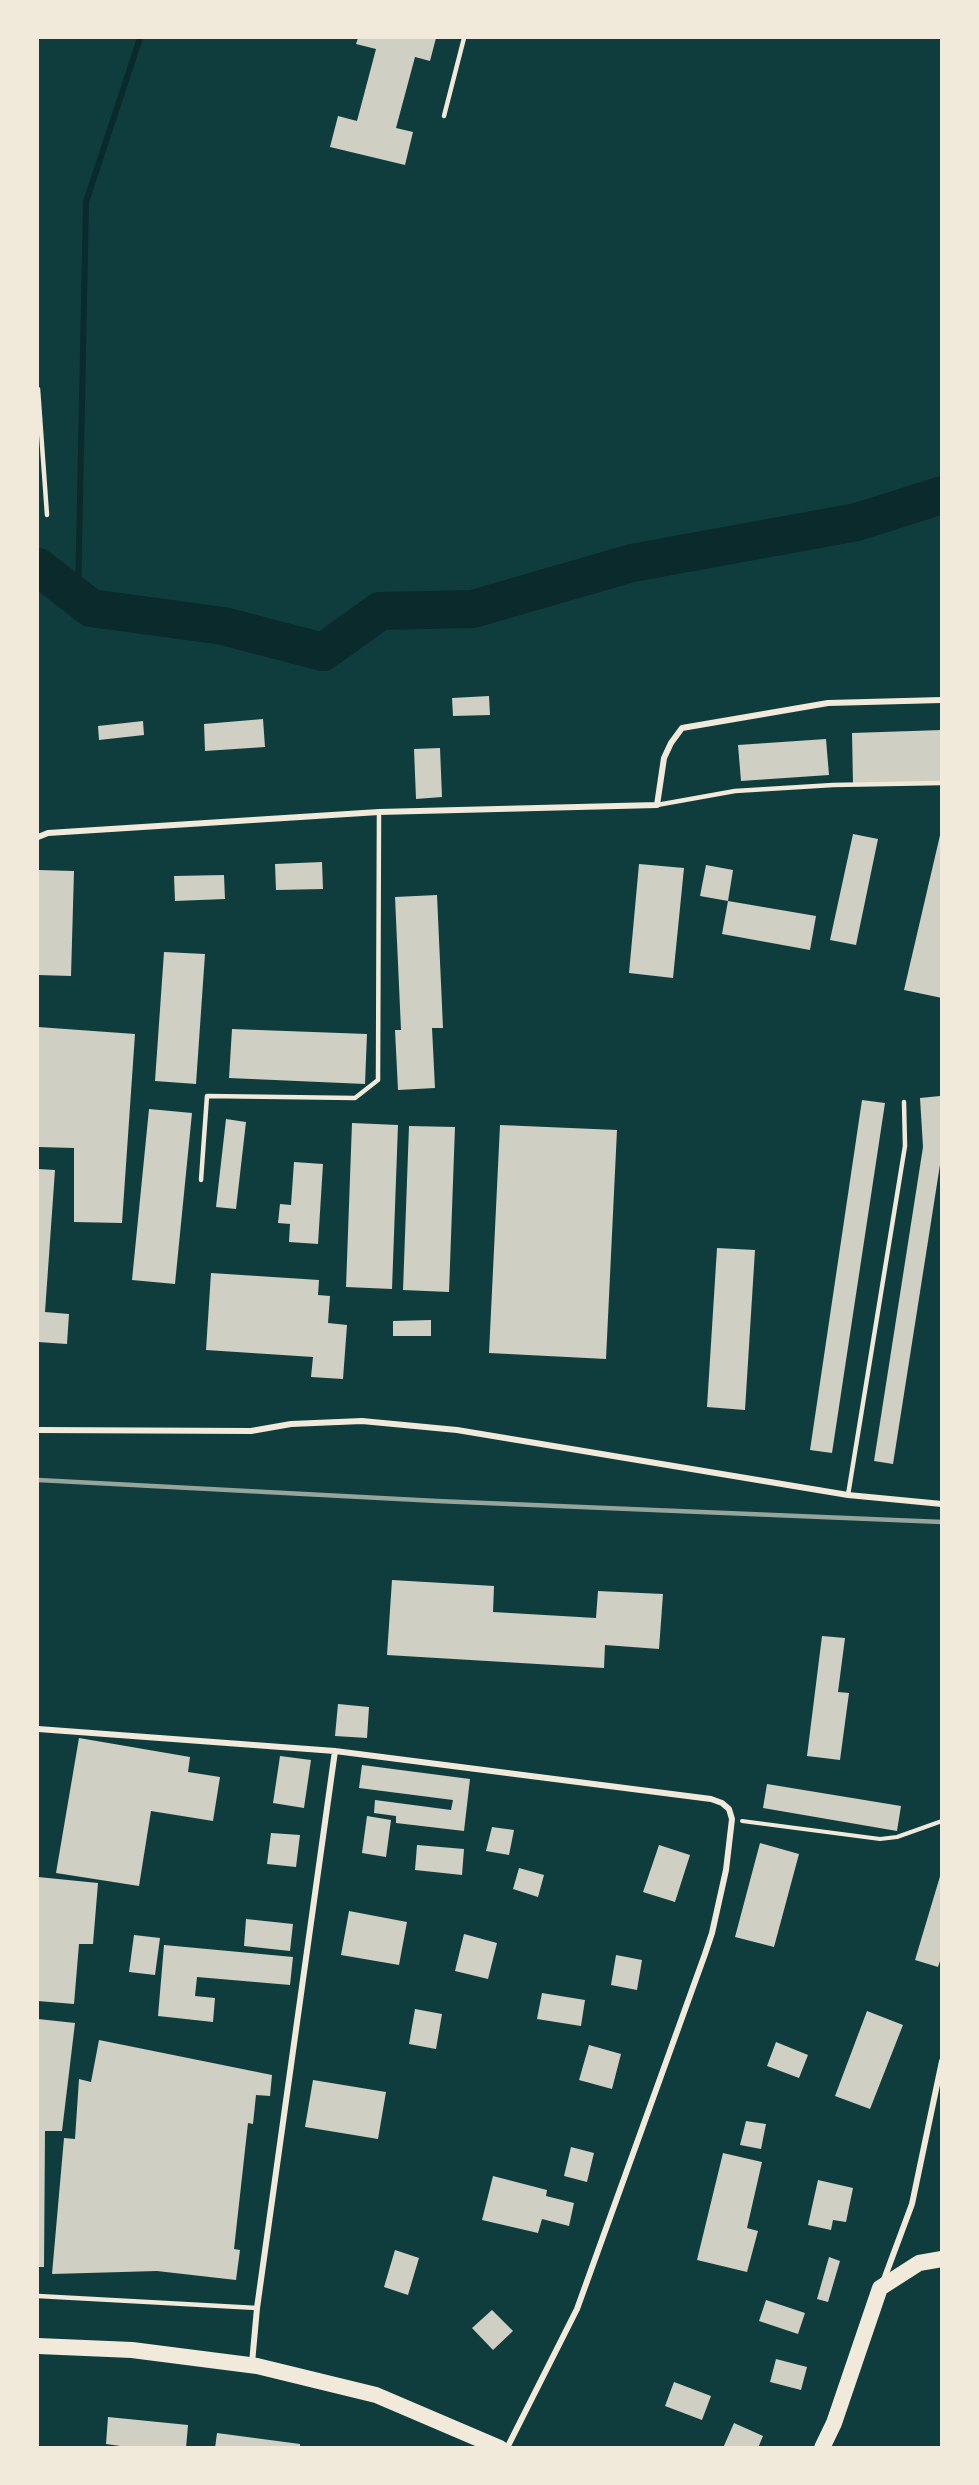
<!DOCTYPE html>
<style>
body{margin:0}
#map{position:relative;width:979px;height:2485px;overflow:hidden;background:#0f3d3e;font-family:"Fira Sans Condensed",sans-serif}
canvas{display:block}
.frame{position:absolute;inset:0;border:39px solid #f1e9da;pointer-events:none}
</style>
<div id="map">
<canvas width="979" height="2485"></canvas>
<div class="frame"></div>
</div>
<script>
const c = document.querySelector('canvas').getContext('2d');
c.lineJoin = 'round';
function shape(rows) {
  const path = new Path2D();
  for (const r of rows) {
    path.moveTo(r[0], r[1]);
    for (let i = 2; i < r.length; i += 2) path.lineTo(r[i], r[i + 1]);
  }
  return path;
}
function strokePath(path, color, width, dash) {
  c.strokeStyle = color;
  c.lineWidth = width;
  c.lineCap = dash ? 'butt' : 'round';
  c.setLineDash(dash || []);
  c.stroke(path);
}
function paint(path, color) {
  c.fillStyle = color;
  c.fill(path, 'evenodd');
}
strokePath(shape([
 [78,598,86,202,140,38]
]), '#0a2a2b', 6);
strokePath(shape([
 [38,567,91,608,223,626,323,652,380,611,473,609,632,563,857,522,942,495]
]), '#0a2a2b', 38);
paint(shape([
 [358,38,436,38,430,61,415,57,396,128,413,132,405,165,330,147,338,116,357,121,376,49,356,44],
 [489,696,490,715,453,716,452,698],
 [263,719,265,747,205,751,204,724],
 [143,721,144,735,99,740,98,726],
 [942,730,942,782,853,784,852,733],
 [826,739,829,775,741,781,738,745],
 [440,748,442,797,416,799,414,749],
 [941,831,942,831,942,998,904,990],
 [853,834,878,839,856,945,830,940],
 [322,862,323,889,276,890,275,864],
 [639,864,684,868,673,978,629,973],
 [706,865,733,870,728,901,700,896],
 [38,870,74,871,71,976,38,975],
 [224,875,225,899,175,901,174,876],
 [437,895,443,1028,432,1028,435,1088,398,1090,395,1030,401,1030,395,897],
 [728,901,816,916,810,950,722,934],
 [164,952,205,954,196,1084,155,1081],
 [38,1027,135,1034,122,1223,74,1222,74,1148,38,1147],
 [232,1029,367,1034,365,1084,229,1078],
 [940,1096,942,1152,893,1464,874,1461,923,1147,920,1098],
 [862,1100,885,1103,832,1453,810,1450],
 [149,1109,192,1113,175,1284,132,1280],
 [226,1119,246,1122,236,1209,216,1207],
 [352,1123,398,1125,392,1289,346,1287],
 [500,1125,617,1130,606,1359,489,1353],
 [409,1126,455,1127,449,1292,403,1290],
 [294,1162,323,1164,318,1244,289,1242,290,1224,278,1223,280,1204,291,1205],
 [38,1169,55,1170,45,1312,69,1314,67,1344,38,1342],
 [717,1248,755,1250,745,1410,707,1407],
 [211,1273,319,1280,318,1295,330,1296,328,1323,347,1325,343,1379,311,1377,313,1357,206,1350],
 [431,1320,431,1336,393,1336,393,1321],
 [392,1580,494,1586,493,1612,596,1618,598,1591,663,1594,659,1649,605,1645,604,1668,387,1655],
 [822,1636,845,1638,838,1692,849,1693,840,1760,807,1756],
 [338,1704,369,1707,367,1738,335,1736],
 [79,1738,190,1757,188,1772,220,1777,213,1821,151,1811,139,1886,56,1873],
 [280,1756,311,1760,304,1808,273,1803],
 [362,1765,470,1779,464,1831,396,1823,396,1816,374,1813,375,1800,451,1810,453,1800,359,1788],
 [767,1784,901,1806,897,1831,763,1808],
 [367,1816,391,1820,386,1857,362,1853],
 [492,1827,514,1830,509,1855,486,1851],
 [271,1833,300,1835,296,1867,267,1864],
 [760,1843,799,1854,774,1947,735,1937],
 [417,1845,464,1849,462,1875,415,1870],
 [659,1845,690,1855,675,1902,643,1892],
 [519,1868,544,1875,538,1897,513,1889],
 [941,1873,942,1955,938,1967,915,1960],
 [38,1877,98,1883,93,1944,79,1944,74,2004,38,2001],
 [349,1911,407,1922,399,1965,341,1955],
 [246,1919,293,1924,290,1951,244,1946],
 [464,1934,497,1943,488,1979,455,1971],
 [134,1935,160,1938,155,1975,129,1972],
 [164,1945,293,1957,290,1985,197,1977,195,1996,215,1998,213,2022,158,2016],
 [616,1955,642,1960,637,1990,611,1985],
 [542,1993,585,2000,581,2026,537,2019],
 [415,2009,442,2014,436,2049,409,2044],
 [867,2011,903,2025,870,2109,835,2096],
 [38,2019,75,2023,62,2131,45,2131,44,2267,38,2267],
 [99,2040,272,2075,270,2096,256,2095,253,2124,248,2123,234,2249,240,2250,236,2280,157,2271,52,2274,64,2138,75,2139,79,2079,91,2082],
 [776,2042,808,2055,799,2078,767,2066],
 [589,2045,621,2054,612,2089,579,2080],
 [313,2080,386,2092,378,2139,305,2127],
 [746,2121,766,2124,761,2149,740,2145],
 [571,2147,594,2153,587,2182,564,2176],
 [723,2153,762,2162,747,2228,758,2231,747,2272,697,2260],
 [493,2176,547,2190,546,2196,574,2203,569,2226,542,2219,538,2233,482,2220],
 [818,2180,853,2188,846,2222,833,2220,831,2230,808,2225],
 [395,2250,419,2258,408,2295,384,2287],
 [829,2257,840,2261,828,2302,817,2299],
 [766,2300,805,2313,798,2334,759,2321],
 [492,2310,513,2331,493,2350,472,2328],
 [776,2359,807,2367,801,2390,770,2382],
 [674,2382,711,2396,702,2420,665,2406],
 [108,2417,188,2425,186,2448,135,2448,106,2444],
 [734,2423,763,2436,758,2448,723,2448],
 [217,2433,300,2444,300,2448,215,2448]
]), '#cfcfc3');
strokePath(shape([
 [742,1821,880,1839,897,1837,942,1821]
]), '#f1e9da', 4);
strokePath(shape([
 [444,116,464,38],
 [38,389,47,515],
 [657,805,735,791,833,785,942,783],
 [201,1180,207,1096,355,1098,378,1080,379,812],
 [848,1495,905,1146,904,1102],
 [38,2296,257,2308]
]), '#f1e9da', 4.5);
strokePath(shape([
 [38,837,48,833,379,812,657,805,664,758,671,743,682,728,828,703,942,700],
 [38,1430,251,1431,291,1424,362,1421,457,1430,848,1495,942,1504],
 [38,1729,335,1751,711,1799,722,1803,729,1809,732,1819,726,1870,712,1933,705,1954,577,2309,507,2448],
 [883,2282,912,2204,942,2061],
 [252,2363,257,2308,335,1751]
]), '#f1e9da', 6);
strokePath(shape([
 [38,2346,132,2350,257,2366,376,2395,500,2448],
 [822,2448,834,2423,880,2288,919,2263,942,2259]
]), '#f1e9da', 16);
strokePath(shape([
 [38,1480,437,1501,942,1522]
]), '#97a49c', 4.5);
</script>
